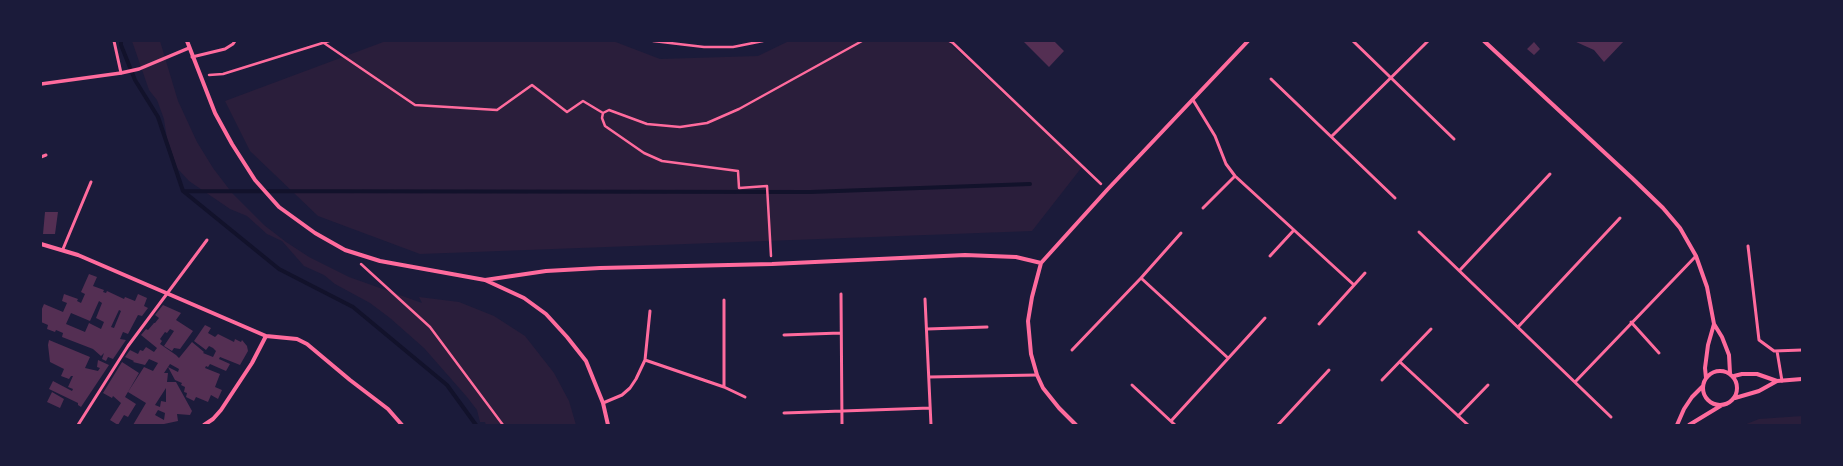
<!DOCTYPE html>
<style>
body{margin:0}
#map{position:relative;width:1843px;height:466px;overflow:hidden;background:#1b1b3a;font-family:Figtree,sans-serif}
canvas{display:block}
.frame{position:absolute;inset:0;border:42px solid #1b1b3a;pointer-events:none}
</style>
<div id="map">
<canvas width="1843" height="466"></canvas>
<div class="frame"></div>
</div>
<script>
const c = document.querySelector('canvas').getContext('2d');
c.lineJoin = 'round';
function paint(path, color) {
  c.fillStyle = color;
  c.fill(path, 'evenodd');
}
function shape(rows) {
  const path = new Path2D();
  for (const r of rows) {
    if (r.length === 3) {
      path.moveTo(r[0] + r[2], r[1]);
      path.arc(r[0], r[1], r[2], 0, 2 * Math.PI);
      continue;
    }
    path.moveTo(r[0], r[1]);
    for (let i = 2; i < r.length; i += 2) path.lineTo(r[i], r[i + 1]);
  }
  return path;
}
function strokePath(path, color, width, dash) {
  c.strokeStyle = color;
  c.lineWidth = width;
  c.lineCap = dash ? 'butt' : 'round';
  c.setLineDash(dash || []);
  c.stroke(path);
}
paint(shape([
 [132,41,160,41,178,101,197,142,213,168,232,193,264,225,286,242,309,257,349,277,422,303,419,297,459,302,494,316,525,336,554,373,569,401,576,425,486,425,485,422,480,422,477,410,467,397,424,348,390,318,370,303,335,284,324,275,304,266,282,241,267,234,247,216,230,209,189,181,177,168,167,139,164,119,157,100,149,90],
 [386,41,613,41,660,59,758,56,789,41,947,41,1082,167,1032,231,420,254,318,216,250,151,225,101],
 [1802,416,1802,425,1744,425,1759,419]
]), '#2a1e3b');
strokePath(shape([
 [121,41,121,45,135,80,158,117,183,191,279,269,353,307,447,385,476,425],
 [183,191,810,192,1030,184]
]), '#12122b', 4);
paint(shape([
 [1023,41,1054,41,1064,51,1049,67],
 [1574,41,1624,41,1604,62,1594,50],
 [1534,42,1540,49,1534,55,1527,49],
 [45,212,58,212,55,234,43,234],
 [89,274,97,277,93,286,104,290,103,292,106,293,107,291,124,299,125,297,135,301,138,294,147,298,144,306,148,308,142,316,138,315,128,334,123,332,120,339,126,340,113,359,108,357,106,361,102,359,104,353,101,356,93,349,62,337,63,333,56,330,55,332,47,329,48,325,41,322,41,311,44,304,63,312,67,303,62,301,64,294,78,299,77,301,81,303,85,294,81,292],
 [99,301,102,303,96,318,104,322,101,329,89,323,85,332,66,324,71,313,90,321],
 [119,310,121,311,114,328,111,327],
 [163,305,181,313,176,320,193,331,180,349,174,348,172,351,164,346,174,331,170,329,167,333,165,332,160,339,162,341,160,344,176,355,172,359,176,355,179,358,192,342,204,352,203,353,213,357,216,351,213,348,209,346,206,350,194,341,205,325,211,328,208,333,215,337,218,334,234,342,235,339,241,342,242,340,247,346,248,351,240,365,220,357,219,359,230,364,226,371,210,364,208,367,206,366,205,368,220,374,215,387,222,390,218,399,211,395,208,402,196,397,194,401,186,397,187,393,184,392,185,387,181,385,182,383,175,380,168,367,178,372,179,369,170,364,164,373,168,373,167,382,176,382,192,411,190,415,177,414,178,421,164,424,133,425,146,403,128,392,144,367,153,371,158,363,149,359,145,365,133,362,134,361,125,357,130,350,138,354,140,350,143,351,146,347,154,352,157,348,141,335,146,329,148,330,154,323,155,323,159,318,155,315],
 [166,388,166,402,161,401,160,407,155,405],
 [158,410,165,413,164,420,155,415],
 [49,340,90,357,85,368,98,371,100,368,97,367,98,360,109,365,81,407,78,405,78,403,49,389,53,381,72,391,73,389,68,387,73,376,71,376,69,379,61,376,64,369,50,362,48,345],
 [122,362,139,373,125,397,136,404,128,417,124,415,118,425,110,420,121,403,113,396,112,398,103,393],
 [52,392,64,399,60,408,47,402]
]), '#542f53');
strokePath(shape([
 [653,41,704,47,733,47,763,41],
 [949,41,953,43,1101,184],
 [324,43,415,105,497,110,532,85,567,112,583,101,603,113],
 [209,75,223,74,329,41],
 [771,256,767,186,739,188,738,171,662,161,644,153,605,126,602,118,603,113,609,110,647,124,680,127,707,123,739,109,862,41],
 [361,264,430,327,503,425]
]), '#ff6b9d', 2.5);
strokePath(shape([
 [114,41,121,73],
 [1353,41,1454,139],
 [192,57,225,49,233,44,235,41],
 [1271,79,1395,198],
 [1193,100,1215,136,1226,164,1235,176,1354,285],
 [1332,136,1428,41],
 [41,157,46,155],
 [1203,208,1235,176],
 [1419,232,1611,417],
 [1748,246,1759,340,1774,351,1802,350],
 [63,249,91,182],
 [1270,256,1294,230],
 [1460,270,1550,174],
 [1141,278,1181,233],
 [841,294,842,425],
 [925,299,931,425],
 [724,300,724,387],
 [1631,322,1659,353],
 [1319,324,1365,273],
 [1518,327,1620,218],
 [927,329,987,327],
 [784,335,840,333],
 [1072,350,1141,278,1228,358],
 [1777,351,1782,381],
 [645,360,724,387,745,397],
 [1400,362,1468,425],
 [929,377,1037,375],
 [1382,380,1431,329],
 [1575,382,1696,256],
 [1132,385,1175,425],
 [603,403,622,395,630,388,636,379,645,360,650,311],
 [784,413,930,408],
 [1458,416,1488,385],
 [1171,421,1265,318],
 [78,425,128,346,207,240],
 [1278,425,1329,370]
]), '#ff6b9d', 3);
strokePath(shape([
 [41,84,121,73,139,69,189,48]
]), '#ff6b9d', 3.5);
strokePath(shape([
 [187,41,215,113,232,144,255,180,279,207,315,233,345,250,380,261,485,280,524,298,546,314,567,337,586,361,603,403,608,425],
 [1484,41,1632,178,1663,208,1680,228,1696,256,1707,287,1714,324,1722,337,1729,355,1730,373],
 [41,244,78,255,266,336,297,339,307,344,350,380,388,409,402,425],
 [485,280,546,271,600,268,772,264,965,255,1016,257,1041,263],
 [1720,388,17],
 [1734,376,1742,374,1757,374,1777,381],
 [1706,378,1705,368,1708,345,1714,324],
 [1735,398,1759,391,1777,381,1802,379],
 [204,425,213,419,221,410,252,363,266,336],
 [1076,425,1059,408,1043,388,1037,375,1031,354,1028,321,1032,297,1041,263,1107,190,1248,41],
 [1677,425,1684,409,1692,397,1703,386],
 [1689,425,1722,405]
]), '#ff6b9d', 4);
</script>
